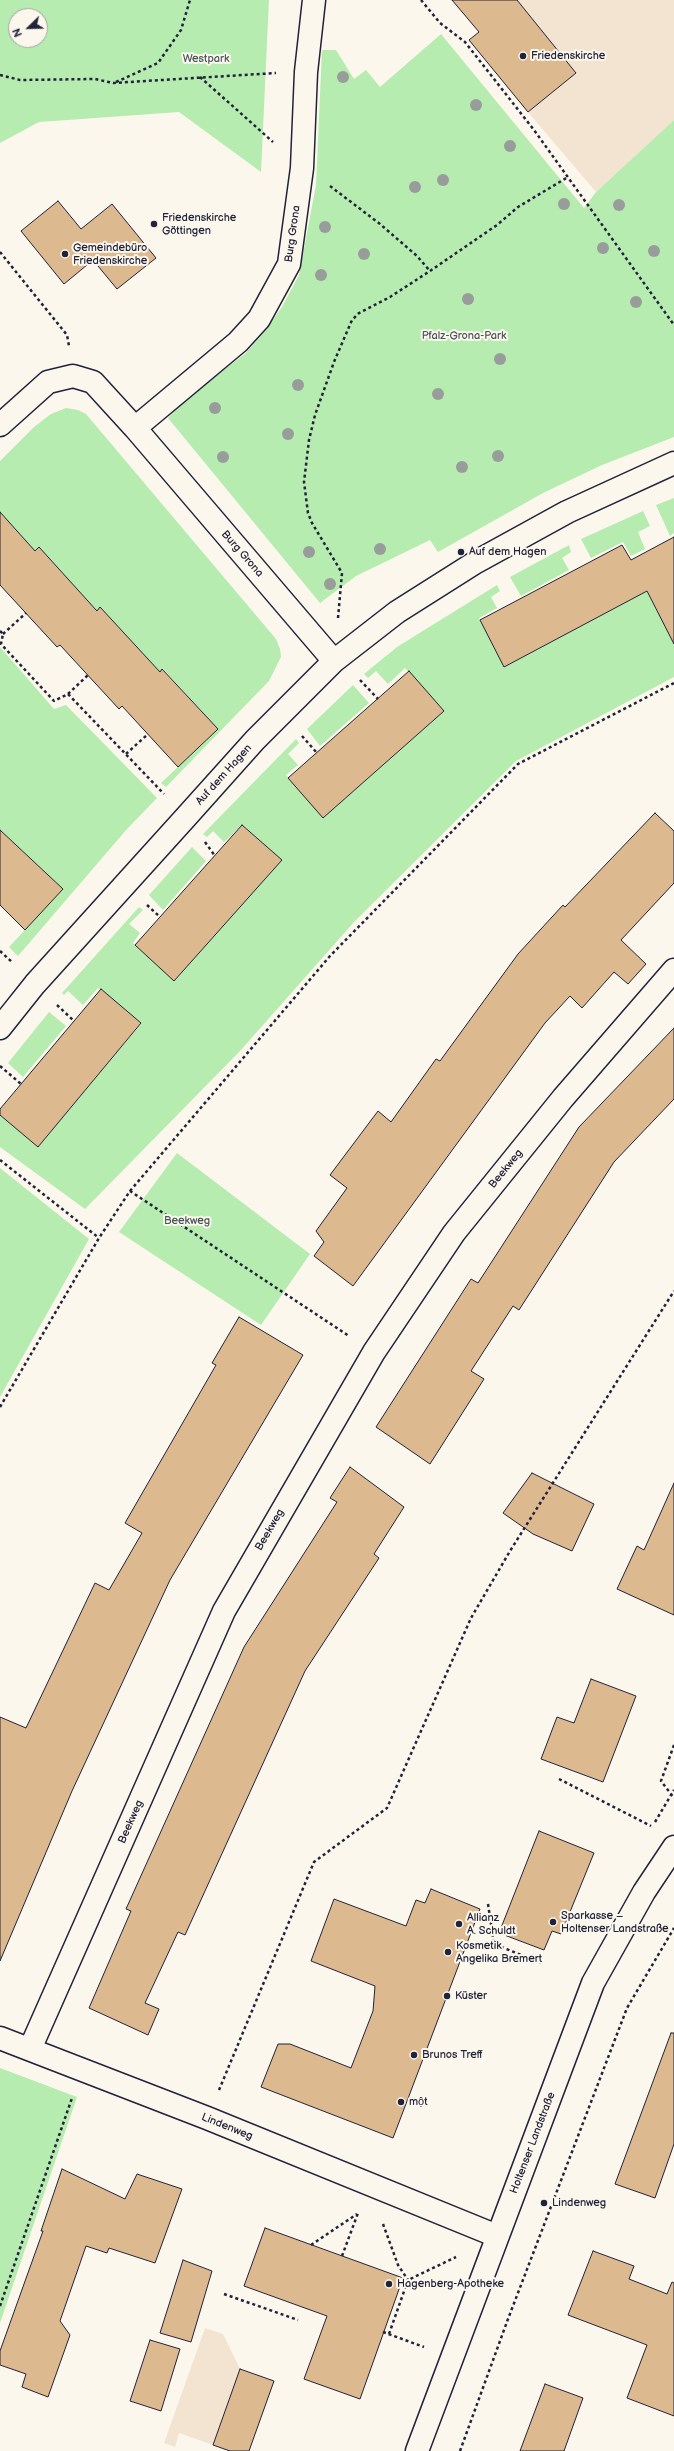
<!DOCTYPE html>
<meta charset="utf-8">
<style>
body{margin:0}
#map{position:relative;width:674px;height:2451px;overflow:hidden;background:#fbf7ec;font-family:"Balsamiq Sans",sans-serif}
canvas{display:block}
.north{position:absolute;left:8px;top:8px;width:40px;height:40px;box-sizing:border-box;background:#fbf7ec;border:1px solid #a4a2a5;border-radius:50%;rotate:247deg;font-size:11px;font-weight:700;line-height:16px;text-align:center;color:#22223b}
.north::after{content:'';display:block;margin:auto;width:14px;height:18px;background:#22223b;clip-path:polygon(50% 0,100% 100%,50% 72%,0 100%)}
</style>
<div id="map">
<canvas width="674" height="2451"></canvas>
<div class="north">N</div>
</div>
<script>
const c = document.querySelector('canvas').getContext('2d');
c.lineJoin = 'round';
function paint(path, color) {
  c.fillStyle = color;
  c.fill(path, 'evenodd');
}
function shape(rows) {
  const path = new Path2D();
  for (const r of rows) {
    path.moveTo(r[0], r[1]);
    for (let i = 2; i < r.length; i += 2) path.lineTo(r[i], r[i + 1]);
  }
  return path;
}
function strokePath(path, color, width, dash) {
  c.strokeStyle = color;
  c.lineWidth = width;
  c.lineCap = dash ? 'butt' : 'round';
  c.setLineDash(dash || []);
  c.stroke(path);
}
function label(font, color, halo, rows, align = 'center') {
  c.font = font + ' "Balsamiq Sans",sans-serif';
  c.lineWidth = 4;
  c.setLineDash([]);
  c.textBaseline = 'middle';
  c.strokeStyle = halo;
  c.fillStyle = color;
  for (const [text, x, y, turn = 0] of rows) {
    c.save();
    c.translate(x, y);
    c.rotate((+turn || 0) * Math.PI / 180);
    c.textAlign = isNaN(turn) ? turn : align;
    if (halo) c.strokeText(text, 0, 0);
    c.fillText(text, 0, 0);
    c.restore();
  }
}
paint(shape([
 [452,0,674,0,674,120,596,192,528,112,576,72,518,1,479,32],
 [205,2328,223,2334,240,2369,274,2381,249,2451,230,2451,179,2433,175,2447,164,2443]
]), '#f2e4d0');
paint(shape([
 [0,0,269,0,261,172,179,112,39,122,0,143],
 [16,16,40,16,40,40,16,40],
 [441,34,584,208,596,192,674,120,674,437,602,465,543,493,438,552,430,540,356,576,320,603,168,418,186,399,246,353,265,331,282,307,299,275,316,185,322,50,336,50,354,79,366,70,380,87],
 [66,408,78,410,86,414,276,639,280,649,281,657,269,681,166,787,161,783,218,729,163,669,160,672,100,608,97,611,39,548,35,551,0,512,0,461,34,427,51,414],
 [674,498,674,533,670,536,656,505],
 [643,511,650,526,638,532,645,549,631,556,623,542,591,558,581,539],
 [569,545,571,552,562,558,569,570,521,596,510,577],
 [497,585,500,591,491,597,497,608,479,618,504,667,647,591,655,606,674,596,674,677,516,761,354,922,240,1051,85,1209,0,1147,0,1115,38,1146,141,1024,98,988,83,1005,68,991,64,995,62,993,139,907,143,910,129,924,140,933,133,943,175,980,281,860,242,825,224,842,213,831,207,837,203,834,296,739,299,743,288,754,298,765,286,775,324,817,444,711,405,668,388,684,376,671,368,678,364,674,397,647],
 [0,647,54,709,66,705,157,798,127,829,18,956,9,947,63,889,3,833,0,837],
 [353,685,369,703,320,746,307,729],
 [192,847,206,861,163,910,149,895],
 [49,1012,66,1026,23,1077,8,1063],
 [177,1153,310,1254,261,1325,119,1232],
 [0,1168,89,1239,0,1397],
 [0,2068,77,2097,0,2323]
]), '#b6ecaf');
const building = shape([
 [452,0,517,0,576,73,528,112,469,40,479,32,452,0],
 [58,201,81,229,112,204,156,258,117,289,93,260,64,284,21,231,58,201],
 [0,512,35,551,39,547,97,611,100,607,160,672,162,669,218,729,178,767,122,706,119,709,60,645,57,647,0,585,0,512],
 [674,537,674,644,647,591,504,667,480,620,622,545,631,560,674,537],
 [409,671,444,711,323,818,288,778,409,671],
 [655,813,674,831,674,883,621,940,646,964,628,984,614,972,582,1008,570,996,545,1023,353,1286,314,1256,324,1242,316,1231,347,1188,330,1175,378,1111,391,1122,436,1059,440,1061,518,954,563,905,565,907,655,813],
 [242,825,282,860,174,981,135,945,242,825],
 [0,830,63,889,25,930,0,905,0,830],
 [101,989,141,1023,38,1147,0,1115,0,1109,101,989],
 [674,1028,674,1099,614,1162,519,1310,513,1306,471,1371,484,1379,430,1464,376,1427,471,1279,478,1283,579,1127,674,1028],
 [239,1317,303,1355,170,1580,72,1791,0,1961,0,1717,26,1728,95,1583,109,1590,142,1533,125,1523,216,1365,212,1363,239,1317],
 [350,1467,404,1507,374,1554,379,1558,305,1671,185,1935,178,1932,145,2003,159,2009,148,2035,89,2008,131,1911,126,1909,244,1647,337,1502,330,1498,350,1467],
 [532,1473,594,1504,572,1551,533,1534,503,1513,532,1473],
 [674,1483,674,1615,617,1589,637,1546,644,1550,674,1483],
 [591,1679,636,1696,603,1782,541,1759,557,1717,574,1723,591,1679],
 [539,1831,594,1853,561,1934,552,1931,544,1950,499,1933,539,1831],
 [431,1889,480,1909,393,2138,261,2087,278,2044,290,2044,351,2068,373,2011,375,1986,311,1961,334,1899,406,1926,416,1900,425,1903,431,1889],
 [671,2033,674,2033,674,2144,655,2198,615,2184,671,2033],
 [62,2169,125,2199,137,2174,182,2189,155,2263,109,2248,107,2253,86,2246,60,2321,70,2335,48,2397,22,2387,26,2374,0,2365,0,2351,43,2231,41,2231,62,2169],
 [265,2228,403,2278,360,2399,304,2379,327,2316,244,2286,265,2228],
 [593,2251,634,2266,629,2279,667,2294,672,2282,674,2283,674,2416,627,2398,647,2345,568,2315,593,2251],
 [183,2260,212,2271,191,2342,160,2333,183,2260],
 [150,2340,180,2349,161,2411,130,2401,150,2340],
 [240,2369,274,2381,249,2451,230,2451,213,2445,240,2369],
 [545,2384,583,2398,564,2451,520,2451,545,2384]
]);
paint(building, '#ddb98f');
strokePath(building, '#22223b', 1);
const street = shape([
 [0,425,48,382,73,376,93,382,135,428,334,661],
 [135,428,238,342,259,319,289,264,302,168,306,72,314,0],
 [0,1028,35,984,186,817,255,740,334,661,397,612,476,562,567,512,674,463],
 [0,2038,207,2118,497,2236],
 [30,2049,224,1611,374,1352,454,1233,563,1098,674,970]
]);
const secondary = shape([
 [417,2451,593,1983,644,1892,674,1847]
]);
strokePath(street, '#22223b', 25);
strokePath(secondary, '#22223b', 25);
strokePath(shape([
 [421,0,440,23,465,42,534,130,674,325],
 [0,75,20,80,95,79,113,83,276,73],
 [200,77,273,142],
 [116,82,158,63,181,30,190,0],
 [330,186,380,224,417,256,430,271],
 [0,252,67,335,69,346],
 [338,618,342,573,312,523,308,513,304,482,309,440,315,415,334,362,352,320,359,313,390,297,430,271,497,225,518,207,568,177],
 [0,631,3,634,1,644,54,701,68,694,164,794],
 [3,634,26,613],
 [360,680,378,699],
 [68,694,88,675],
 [302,736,317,753],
 [126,754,148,734],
 [205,842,215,856],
 [147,905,160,917],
 [0,951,13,963],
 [57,1005,74,1021],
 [0,1066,21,1084],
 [0,1160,99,1238],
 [130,1191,330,956,518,764,674,683],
 [0,1407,99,1238,130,1191,349,1336],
 [674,1745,661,1781,674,1798],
 [559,1779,651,1826],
 [655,1822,674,1790],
 [488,1904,494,1944,541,1963],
 [219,2090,314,1862,387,1808,471,1618,510,1551,674,1291],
 [383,2224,398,2265,408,2280],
 [311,2245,357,2214],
 [342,2256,358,2213],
 [224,2294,298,2320],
 [0,2306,72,2098],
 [383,2332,424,2347],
 [389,2334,408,2280,456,2257],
 [460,2451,508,2319,627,2008,674,1928]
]), '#22223b', 2.5, [3, 3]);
strokePath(street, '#fbf7ec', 22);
strokePath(secondary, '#fbf7ec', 22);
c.fillStyle = '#989d9b';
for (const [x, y] of [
 [343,77],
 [476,105],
 [510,146],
 [443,180],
 [415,187],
 [564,204],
 [619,205],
 [325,227],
 [603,248],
 [654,251],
 [364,254],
 [321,275],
 [468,299],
 [636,302],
 [500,359],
 [298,385],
 [438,394],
 [215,408],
 [288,434],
 [498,456],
 [223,457],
 [462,467],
 [380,549],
 [309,552],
 [330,584]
]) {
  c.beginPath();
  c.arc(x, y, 6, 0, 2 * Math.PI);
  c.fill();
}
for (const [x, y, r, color] of [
 [523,56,4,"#22223b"],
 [154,224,4,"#22223b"],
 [65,254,4,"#22223b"],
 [461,552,4,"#22223b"],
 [553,1922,4,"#22223b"],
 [459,1924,4,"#22223b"],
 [448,1952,4,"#22223b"],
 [447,1996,4,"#22223b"],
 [414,2055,4,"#22223b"],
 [401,2102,4,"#22223b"],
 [544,2203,4,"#22223b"],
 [389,2284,4,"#22223b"]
]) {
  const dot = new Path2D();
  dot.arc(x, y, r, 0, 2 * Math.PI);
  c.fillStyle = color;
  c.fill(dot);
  strokePath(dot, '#fbf7ec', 1.5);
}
label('11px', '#22223b', '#fbf7ec', [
 ["Friedenskirche",531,56],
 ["Friedenskirche",162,218],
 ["Göttingen",162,231],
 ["Gemeindebüro",73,248],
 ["Friedenskirche",73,261],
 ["Auf dem Hagen",469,552],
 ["Sparkasse –",561,1916],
 ["Holtenser Landstraße",561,1929],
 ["Allianz",467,1918],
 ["A. Schuldt",467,1931],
 ["Kosmetik",456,1946],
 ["Angelika Bremert",456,1959],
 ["Küster",455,1996],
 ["Brunos Treff",422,2055],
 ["một",409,2102],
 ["Lindenweg",552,2203],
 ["Hagenberg-Apotheke",397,2284]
], 'left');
label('11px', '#475458', '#fbf7ec', [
 ["Westpark",206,59],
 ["Pfalz-Grona-Park",464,336],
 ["Beekweg",187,1221]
]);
label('11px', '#22223b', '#fbf7ec', [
 ["Burg Grona",293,234,-82],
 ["Burg Grona",242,554,49],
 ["Auf dem Hagen",224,775,-48],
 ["Beekweg",506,1169,-51],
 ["Beekweg",270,1530,-60],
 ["Beekweg",131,1822,-66],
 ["Lindenweg",227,2127,22],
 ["Holtenser Landstraße",533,2143,-69]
]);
</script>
